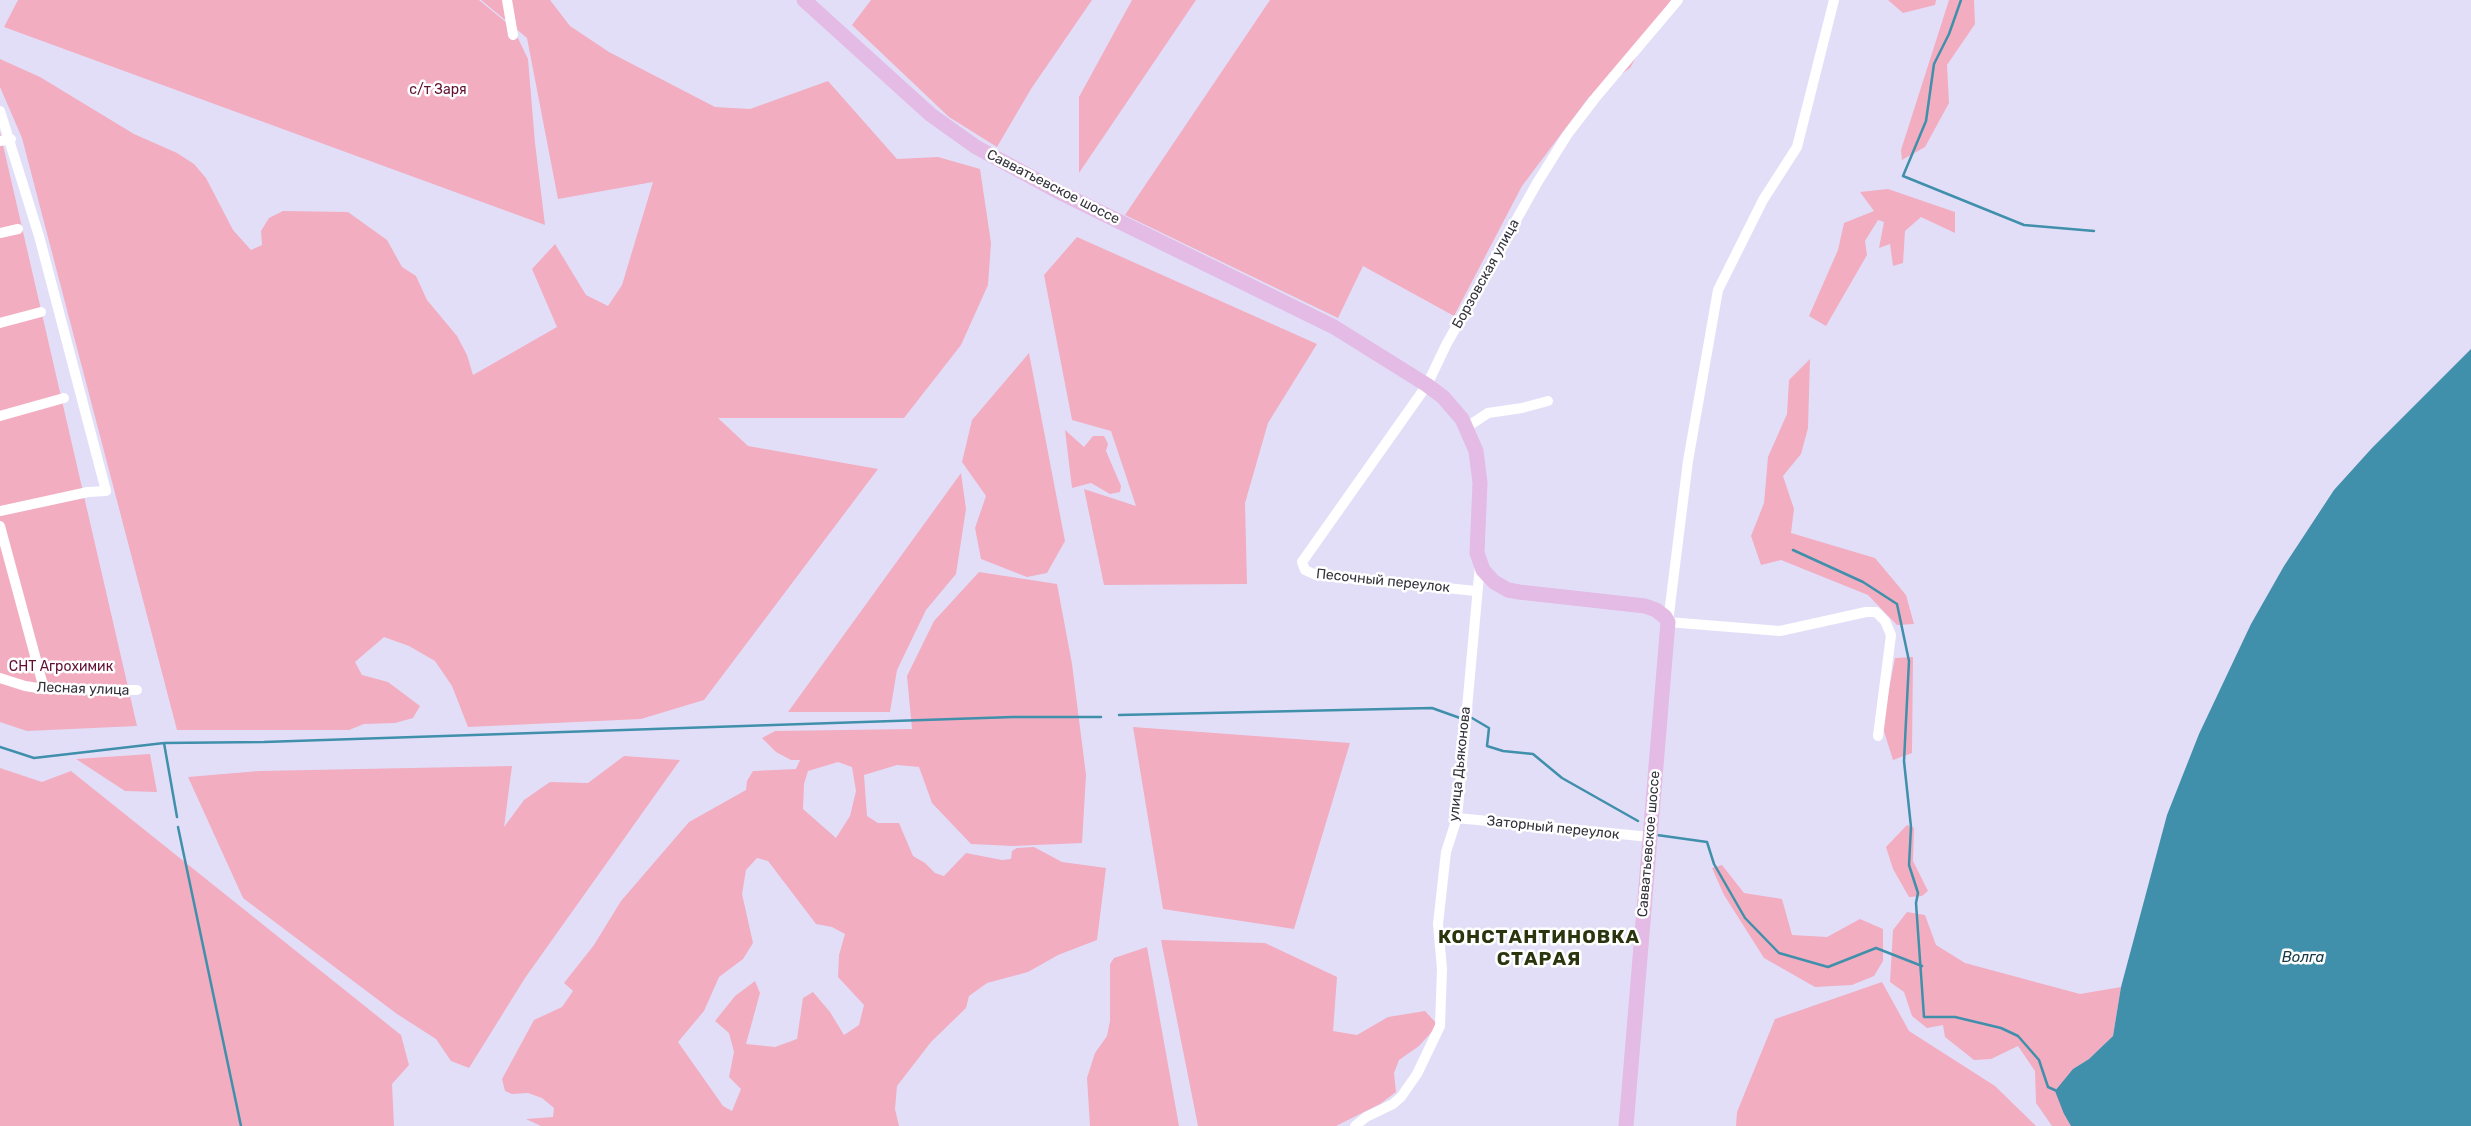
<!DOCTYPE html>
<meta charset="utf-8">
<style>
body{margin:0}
canvas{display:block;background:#e2def8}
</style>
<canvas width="2471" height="1126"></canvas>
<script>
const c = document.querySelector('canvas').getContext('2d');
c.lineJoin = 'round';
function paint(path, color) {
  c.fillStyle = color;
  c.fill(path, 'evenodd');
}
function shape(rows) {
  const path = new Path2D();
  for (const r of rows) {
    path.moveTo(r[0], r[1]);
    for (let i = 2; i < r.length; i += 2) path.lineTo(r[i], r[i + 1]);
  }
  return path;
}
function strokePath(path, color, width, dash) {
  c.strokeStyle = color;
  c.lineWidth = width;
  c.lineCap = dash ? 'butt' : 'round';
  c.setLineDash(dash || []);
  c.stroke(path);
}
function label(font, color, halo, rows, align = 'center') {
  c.font = font + ' Rubik,sans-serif';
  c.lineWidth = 5;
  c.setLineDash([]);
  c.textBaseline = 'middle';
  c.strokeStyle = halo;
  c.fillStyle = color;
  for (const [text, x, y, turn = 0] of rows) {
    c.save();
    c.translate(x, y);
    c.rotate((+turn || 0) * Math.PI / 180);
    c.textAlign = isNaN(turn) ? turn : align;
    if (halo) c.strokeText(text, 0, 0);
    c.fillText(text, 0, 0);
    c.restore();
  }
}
paint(shape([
 [18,0,479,0,513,28,528,59,535,143,545,225,4,27],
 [481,0,550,0,570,26,609,52,715,107,750,109,828,81,897,159,938,157,980,169,991,243,988,285,961,345,904,418,718,418,748,446,878,469,704,700,641,719,468,727,452,686,435,661,409,646,384,637,355,662,362,675,388,682,420,706,413,718,395,723,364,724,349,730,177,730,22,138,0,87,0,59,40,77,134,134,177,153,194,164,206,178,233,230,251,250,262,245,261,231,269,218,283,211,348,212,387,240,402,267,416,276,427,300,457,336,467,355,473,375,557,327,532,269,555,244,586,295,608,306,622,285,653,182,558,199,527,38],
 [871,0,1092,0,1031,89,997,147,949,117,852,25],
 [1132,0,1196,0,1079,173,1079,97],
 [1270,0,1671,0,1656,21,1630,68,1589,97,1522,186,1454,316,1363,266,1338,318,1125,215],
 [1888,0,1936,0,1935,5,1903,13],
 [1949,0,1974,0,1975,24,1947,65,1949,103,1925,147,1902,160,1901,150],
 [0,132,137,726,27,731,0,722],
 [1888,189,1955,212,1955,233,1921,217,1905,231,1903,263,1893,266,1890,244,1879,248,1884,222,1878,220,1865,241,1867,255,1826,326,1809,316,1838,250,1844,223,1874,211,1860,192],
 [1077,237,1317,344,1268,423,1245,503,1247,584,1104,585,1084,489,1136,506,1111,431,1072,420,1044,275],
 [1029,353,1065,541,1047,573,1027,577,981,559,975,528,986,496,962,462,972,420],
 [1810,359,1808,428,1801,454,1783,476,1794,509,1791,533,1875,558,1906,595,1914,624,1897,625,1868,595,1781,560,1761,565,1751,536,1764,503,1768,457,1787,414,1789,380],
 [1065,430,1084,447,1093,436,1104,436,1108,444,1106,451,1121,486,1120,492,1110,494,1091,483,1072,488],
 [961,473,966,509,956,574,926,610,897,670,890,712,788,712],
 [979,572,1057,584,1072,664,1086,775,1082,843,1013,846,971,844,932,803,919,767,897,765,864,775,867,816,878,823,899,823,913,856,925,863,935,873,944,876,966,853,1002,860,1011,859,1012,851,1017,848,1034,847,1062,862,1106,868,1097,940,1058,955,1028,972,987,983,969,996,966,1008,931,1042,897,1086,895,1109,899,1126,541,1126,526,1119,553,1117,554,1108,542,1098,528,1093,512,1094,505,1091,502,1079,534,1020,562,1007,573,991,564,983,594,945,621,901,689,822,746,790,747,781,753,771,796,769,800,760,791,760,776,752,762,738,775,731,912,729,907,676,934,621],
 [838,762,852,767,856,791,850,816,836,838,803,809,804,784,808,771],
 [757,858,768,861,816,924,832,927,845,934,839,955,838,977,864,1005,859,1025,844,1035,830,1012,813,992,803,998,797,1039,775,1047,746,1044,760,993,755,981,735,996,715,1021,729,1033,734,1052,729,1077,741,1089,732,1111,723,1106,678,1042,704,1011,719,977,743,959,753,943,742,894,746,870],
 [1913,657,1912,753,1893,760,1882,725,1895,658],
 [1133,727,1350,743,1294,929,1163,909],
 [150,754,157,792,125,791,76,759],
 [624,756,680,760,525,978,469,1068,451,1061,436,1039,397,1014,243,898,188,777,259,771,512,766,504,827,524,800,550,782,588,783],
 [0,768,42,782,71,771,401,1035,409,1065,392,1084,394,1126,0,1126],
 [1907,825,1914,828,1913,861,1928,891,1922,896,1909,897,1893,869,1886,847],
 [1722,865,1744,893,1782,899,1792,935,1827,937,1860,919,1883,929,1883,961,1874,976,1852,985,1815,987,1764,958,1724,895,1712,868],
 [1907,912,1925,915,1936,945,1965,963,2080,994,2121,987,2113,1036,2089,1059,2073,1069,2064,1114,2071,1126,2052,1126,2036,1103,2035,1071,2018,1046,1991,1059,1974,1060,1945,1037,1943,1025,1927,1028,1912,1016,1904,992,1890,982,1893,930],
 [1161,940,1265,943,1337,977,1333,1031,1357,1035,1388,1017,1425,1011,1438,1025,1419,1046,1399,1060,1394,1073,1396,1092,1380,1104,1336,1126,1198,1126],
 [1147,947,1179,1126,1090,1126,1087,1078,1095,1053,1107,1036,1110,1021,1110,964,1114,958],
 [1882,982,1909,1031,1995,1086,2036,1126,1736,1126,1737,1112,1775,1019]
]), '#f2adc1');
paint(shape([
 [2471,349,2471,1126,2071,1126,2064,1114,2055,1091,2073,1069,2089,1059,2113,1036,2121,987,2167,815,2199,734,2251,624,2284,566,2334,490,2372,448]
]), '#408fab');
strokePath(shape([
 [1961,0,1949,34,1934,64,1926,121,1903,176,2024,225,2094,231],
 [1793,550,1863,582,1897,604,1909,661,1904,761,1911,827,1909,865,1918,893,1916,903,1924,1017,1955,1017,2001,1028,2018,1036,2039,1060,2048,1087,2057,1091],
 [1119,715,1432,708,1460,718],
 [1472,718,1489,728,1487,746,1503,751,1533,754,1562,778,1638,821],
 [164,743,177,817],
 [0,747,34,758,164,743,264,742,1013,717,1101,717],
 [178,827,241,1126],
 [1657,835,1707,842,1714,864,1745,918,1779,953,1828,967,1876,948,1922,966]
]), '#408fab', 2.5);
strokePath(shape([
 [507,0,513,35],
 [1834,0,1797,147,1763,200,1718,290,1688,461,1668,622,1780,631,1866,612,1876,612,1885,621,1891,635,1878,736],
 [0,111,39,236,106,491,88,492,0,511],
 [0,141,11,139],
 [0,233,18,229],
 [0,323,41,312],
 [0,416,64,398],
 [1467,427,1488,413,1522,408,1548,401],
 [0,526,44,689],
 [1476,591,1316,575,1305,570,1302,562,1427,385,1446,345,1537,183,1567,135,1596,97,1678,0],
 [0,678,25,686,44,689,137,690],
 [1457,818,1650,837],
 [1355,1126,1366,1117,1393,1104,1401,1097,1417,1074,1440,1026,1442,969,1438,924,1446,852,1457,818,1480,565]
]), '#fff', 10);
strokePath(shape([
 [804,0,931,115,976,147,1057,191,1334,327,1427,385,1443,397,1462,419,1476,451,1480,483,1477,553,1483,570,1494,582,1508,590,1519,592,1645,606,1656,610,1665,617,1668,622,1626,1126]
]), '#e4bbe4', 15);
label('14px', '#621033', '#fff', [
 ["с/т Заря",438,90],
 ["СНТ Агрохимик",61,667]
]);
label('14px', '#34323c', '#fff', [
 ["Савватьевское шоссе",1053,187,27],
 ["Борзовская улица",1486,274,-61],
 ["Песочный переулок",1383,581,6],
 ["Лесная улица",83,689,2],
 ["улица Дьяконова",1460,764,-84],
 ["Заторный переулок",1553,828,6],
 ["Савватьевское шоссе",1649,844,-85]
]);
label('italic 15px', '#153a47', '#fff', [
 ["Волга",2303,958]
]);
c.letterSpacing = '1px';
label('bold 19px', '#2a340e', '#fff', [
 ["КОНСТАНТИНОВКА",1539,938],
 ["СТАРАЯ",1539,960]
]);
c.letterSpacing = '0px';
</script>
